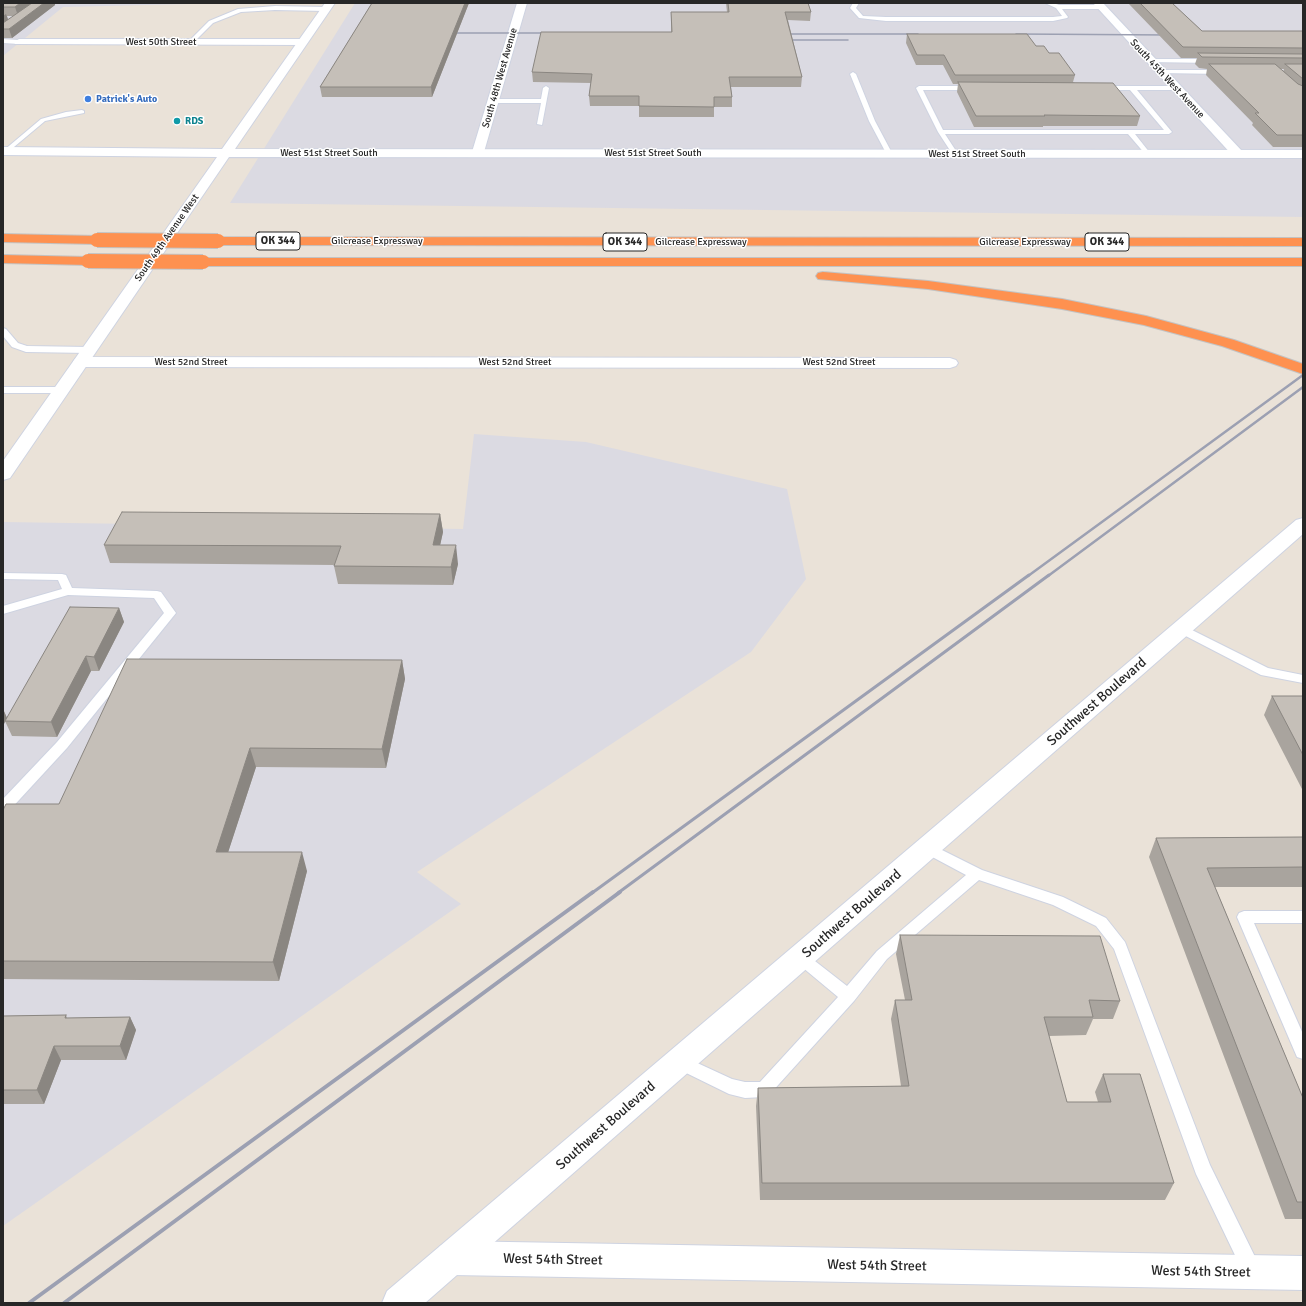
<!DOCTYPE html>
<style>
body{margin:0}
#map{position:relative;width:1306px;height:1306px;overflow:hidden;background:#eae2d8;font-family:Signika,sans-serif}
canvas{display:block}
.frame{position:absolute;inset:0;border:4px solid #272727;pointer-events:none}
</style>
<div id="map">
<canvas width="1306" height="1306"></canvas>
<div class="frame"></div>
</div>
<script>
const c = document.querySelector('canvas').getContext('2d');
c.lineJoin = 'round';
function paint(path, color) {
  c.fillStyle = color;
  c.fill(path, 'evenodd');
}
function shape(rows) {
  const path = new Path2D();
  for (const r of rows) {
    path.moveTo(r[0], r[1]);
    for (let i = 2; i < r.length; i += 2) path.lineTo(r[i], r[i + 1]);
  }
  return path;
}
function strokePath(path, color, width, dash) {
  c.strokeStyle = color;
  c.lineWidth = width;
  c.lineCap = dash ? 'butt' : 'round';
  c.setLineDash(dash || []);
  c.stroke(path);
}
function label(font, color, halo, rows, align = 'center') {
  c.font = font + ' Signika,sans-serif';
  c.lineWidth = 3;
  c.setLineDash([]);
  c.textBaseline = 'middle';
  c.strokeStyle = halo;
  c.fillStyle = color;
  for (const [text, x, y, turn = 0] of rows) {
    c.save();
    c.translate(x, y);
    c.rotate((+turn || 0) * Math.PI / 180);
    c.textAlign = isNaN(turn) ? turn : align;
    if (halo) c.strokeText(text, 0, 0);
    c.fillText(text, 0, 0);
    c.restore();
  }
}
paint(shape([
 [3,3,230,3,63,7,3,56],
 [355,3,1303,3,1303,217,230,203],
 [474,434,586,442,787,489,806,579,751,652,417,872,461,904,3,1226,3,522,463,529]
]), '#dbdae2');
const lane = shape([
 [853,3,859,3,856,8,863,16,886,17,1053,17,1062,16,1056,8,1045,3,1053,3,1059,5,1101,5,1104,7,1101,9,1062,9,1068,17,1067,18,1053,21,886,21,859,18,850,8,853,3],
 [275,6,326,7,329,9,326,11,275,10,241,12,213,23,193,43,188,42,209,21,238,9,275,6],
 [3,39,19,40,22,42,19,44,3,43,3,39],
 [1151,59,1212,59,1215,61,1212,63,1149,62,1148,61,1151,59],
 [1161,70,1222,70,1225,72,1222,74,1159,73,1158,72,1161,70],
 [853,72,856,74,875,121,892,153,891,154,886,153,869,121,850,74,853,72],
 [546,86,549,88,542,125,537,124,541,103,494,103,491,101,494,99,541,99,543,88,546,86],
 [919,86,973,86,976,88,973,90,923,90,943,130,1164,130,1130,90,1102,90,1099,88,1102,86,1175,86,1178,88,1175,90,1137,90,1172,132,1169,134,1135,134,1150,153,1150,155,1146,155,1128,134,945,134,958,154,955,156,953,155,938,132,916,88,919,86],
 [82,110,84,111,84,113,45,121,8,152,3,151,41,119,66,112,82,110],
 [3,328,6,329,18,343,27,346,89,347,93,350,89,353,26,352,12,347,3,336,3,328],
 [3,387,61,387,66,390,61,393,3,393,3,387],
 [3,573,62,574,66,575,72,588,157,591,161,592,176,613,67,748,8,812,3,813,3,799,57,742,164,613,154,598,68,595,3,614,3,606,62,589,58,580,3,579,3,573],
 [1182,625,1268,668,1303,675,1303,683,1261,675,1178,632,1176,629,1178,626,1182,625],
 [928,843,982,870,1063,897,1106,918,1125,942,1210,1165,1261,1269,1259,1276,1252,1278,1245,1276,1196,1174,1114,949,1096,926,1053,905,979,880,887,959,854,1001,770,1094,764,1097,745,1098,729,1094,674,1067,672,1062,674,1057,680,1055,732,1079,745,1082,760,1082,838,997,796,962,793,958,796,954,801,952,806,954,847,986,877,951,966,875,923,852,921,848,923,844,928,843],
 [1244,911,1303,911,1303,923,1254,923,1303,1034,1303,1059,1297,1057,1237,917,1239,913,1244,911]
]);
const street = shape([
 [517,3,527,3,484,152,482,155,474,155,472,152,517,3],
 [1093,3,1103,3,1242,151,1244,154,1242,157,1234,157,1093,3],
 [19,39,303,39,308,42,303,45,15,44,14,42,19,39],
 [81,357,950,358,956,360,958,363,956,366,950,368,81,367,75,365,73,362,75,359,81,357],
 [452,1241,1303,1256,1303,1290,452,1275,440,1270,435,1258,440,1246,452,1241]
]);
const secondary = shape([
 [325,3,335,3,235,149,1303,150,1303,158,229,157,10,478,3,480,3,461,217,157,3,155,3,147,222,149,325,3],
 [1303,518,1303,534,425,1303,382,1303,387,1291,1296,520,1303,518]
]);
const highway = shape([
 [3,234,97,236,102,237,104,240,102,243,97,244,3,242,3,234],
 [218,237,1303,238,1303,246,218,245,213,244,211,241,213,238,218,237],
 [3,255,88,257,93,258,95,261,93,264,88,265,3,263,3,255],
 [203,258,1303,258,1303,266,203,266,198,265,196,262,198,259,203,258],
 [823,272,928,281,1062,299,1146,316,1234,340,1303,364,1303,374,1222,346,1144,325,1062,309,928,289,818,279,816,276,818,273,823,272]
]);
strokePath(lane, '#ced3e1', 2);
strokePath(street, '#ced3e1', 2);
strokePath(secondary, '#ced3e1', 2);
strokePath(highway, '#c3c3c3', 2);
paint(lane, '#fff');
paint(street, '#fff');
paint(secondary, '#fff');
paint(highway, '#fe9150');
strokePath(shape([
 [446,33,552,33],
 [780,34,918,34],
 [1016,34,1170,35],
 [782,40,848,40]
]), '#9ca0b2', 1.5);
strokePath(shape([
 [1028,576,1303,375],
 [1048,576,1303,387]
]), '#9ca0b2', 2.5);
strokePath(shape([
 [592,893,1029,575],
 [618,893,1049,575]
]), '#9ca0b2', 3);
strokePath(shape([
 [29,1303,593,892],
 [64,1303,620,892]
]), '#9ca0b2', 4);
const highwayBridge = shape([
 [97,240,218,241],
 [88,261,203,262]
]);
strokePath(highwayBridge, '#c3c3c3', 16, []);
strokePath(highwayBridge, '#fe9150', 14);
paint(shape([
 [3,3,55,3,55,5,12,38,3,38],
 [7,16,14,16,8,20],
 [372,3,469,3,432,97,322,97,320,87],
 [726,3,808,3,811,12,810,21,788,20,802,77,801,87,731,87,732,97,732,107,714,107,714,117,639,117,639,106,590,106,589,96,591,83,533,82,532,72,671,32,671,12,727,12],
 [1128,3,1172,3,1202,31,1303,31,1303,147,1273,147,1252,125,1253,123,1206,75,1207,69,1199,68,1195,64,1197,58,1181,58],
 [1280,69,1284,69,1283,72],
 [907,34,1036,46,1049,53,1075,75,1073,82,1140,116,1137,126,1043,126,1043,127,974,127,957,92,958,84,953,84,943,65,916,65,906,43],
 [440,514,443,532,440,545,458,564,453,585,338,584,334,566,335,565,110,563,104,545],
 [119,608,124,622,99,671,91,671,57,737,12,736,5,721,3,726,3,709,7,718],
 [402,660,405,679,386,768,256,767,228,852,307,871,279,981,3,979,3,810,59,804],
 [1272,696,1303,696,1303,791,1264,715],
 [1303,837,1303,887,1215,887,1303,1098,1303,1219,1285,1219,1149,857,1156,838],
 [900,935,1120,1001,1113,1019,1093,1019,1086,1035,1049,1036,1067,1102,1098,1102,1095,1092,1103,1074,1174,1183,1165,1200,760,1200,756,1106,758,1088,901,1086,891,1019,895,1000,905,1000,896,954],
 [66,1015,67,1018,130,1017,136,1030,126,1060,61,1060,44,1104,3,1104,3,1016]
]), '#a9a49e');
paint(shape([
 [20,3,32,3,18,16,15,7],
 [44,3,55,3,55,5,12,38,9,29],
 [465,3,469,3,432,97,431,87],
 [6,14,9,22,3,27,3,16],
 [440,514,443,532,436,564,433,545],
 [456,545,458,564,453,585,451,567],
 [119,608,124,622,99,671,94,657],
 [86,656,91,671,57,737,51,722],
 [402,660,405,679,386,768,382,749],
 [3,709,7,718,3,726],
 [250,748,256,767,222,871,216,852],
 [302,852,307,871,279,981,273,962],
 [130,1017,136,1030,126,1060,120,1046],
 [54,1046,61,1060,44,1104,37,1090]
]), '#8a8681');
const building = shape([
 [3,3,20,3,15,7,3,7,3,3],
 [32,3,44,3,9,29,3,29,3,23,32,3],
 [372,3,465,3,431,87,320,87,372,3],
 [728,3,808,3,811,12,785,12,802,77,729,77,732,97,714,97,714,107,639,106,639,96,589,96,592,74,532,72,541,32,672,32,671,12,729,12,728,3],
 [1140,3,1172,3,1202,31,1303,31,1303,48,1183,47,1140,3],
 [907,34,1027,34,1036,46,1044,46,1049,53,1059,53,1075,75,955,75,944,55,917,55,907,34],
 [1198,53,1303,54,1303,58,1202,57,1198,53],
 [1209,64,1275,64,1298,84,1303,86,1303,135,1277,135,1255,113,1259,113,1209,64],
 [1285,64,1303,64,1303,79,1285,64],
 [958,82,1113,83,1140,116,1044,115,1045,116,976,116,958,82],
 [122,512,440,514,433,545,456,545,451,567,334,566,341,546,104,545,122,512],
 [70,607,119,608,94,657,86,656,51,722,5,721,70,607],
 [127,659,402,660,382,749,250,748,216,852,302,852,273,962,3,961,3,810,6,804,59,804,127,659],
 [1272,696,1303,696,1303,755,1272,696],
 [1303,837,1303,867,1207,868,1303,1098,1303,1202,1297,1202,1156,838,1303,837],
 [900,935,1100,936,1120,1001,1089,1000,1093,1017,1044,1017,1067,1102,1111,1102,1103,1074,1140,1074,1174,1183,762,1183,758,1088,909,1086,895,1000,912,1000,900,935],
 [66,1015,65,1018,130,1017,120,1046,54,1046,37,1090,3,1090,3,1016,66,1015]
]);
paint(building, '#c5bfb8');
strokePath(building, '#8a8681', 1);
for (const [x, y, r, color] of [
 [88,99,4,"#3f7fe0"],
 [177,121,4,"#0f9aa8"]
]) {
  const dot = new Path2D();
  dot.arc(x, y, r, 0, 2 * Math.PI);
  c.fillStyle = color;
  c.fill(dot);
  strokePath(dot, '#fff', 1.5);
}
label('10px', '#272727', '#fff', [
 ["West 50th Street",161,42],
 ["South 48th West Avenue",500,78,-74],
 ["South 45th West Avenue",1167,79,47],
 ["West 51st Street South",329,153],
 ["West 51st Street South",653,153],
 ["West 51st Street South",977,154],
 ["South 49th Avenue West",167,238,-55],
 ["Gilcrease Expressway",377,241],
 ["Gilcrease Expressway",701,242],
 ["Gilcrease Expressway",1025,242],
 ["West 52nd Street",191,362],
 ["West 52nd Street",515,362],
 ["West 52nd Street",839,362]
]);
label('bold 10px', '#366cbe', '#fff', [
 ["Patrick's Auto",96,99]
], 'left');
label('bold 10px', '#0d838f', '#fff', [
 ["RDS",185,121]
], 'left');
for (const [x, y, w] of [
 [278,241,44],
 [625,242,44],
 [1107,242,44]
]) {
  const box = new Path2D();
  box.roundRect(x - w / 2, y - 9, w, 18, 3);
  c.fillStyle = '#fff';
  c.fill(box);
  strokePath(box, '#272727', 1);
}
label('bold 11px', '#272727', null, [
 ["OK 344",278,241],
 ["OK 344",625,242],
 ["OK 344",1107,242]
]);
label('14px', '#272727', '#fff', [
 ["Southwest Boulevard",1097,702,-41],
 ["Southwest Boulevard",852,914,-41],
 ["Southwest Boulevard",606,1126,-41],
 ["West 54th Street",553,1260,1],
 ["West 54th Street",877,1266,1],
 ["West 54th Street",1201,1272,1]
]);
</script>
